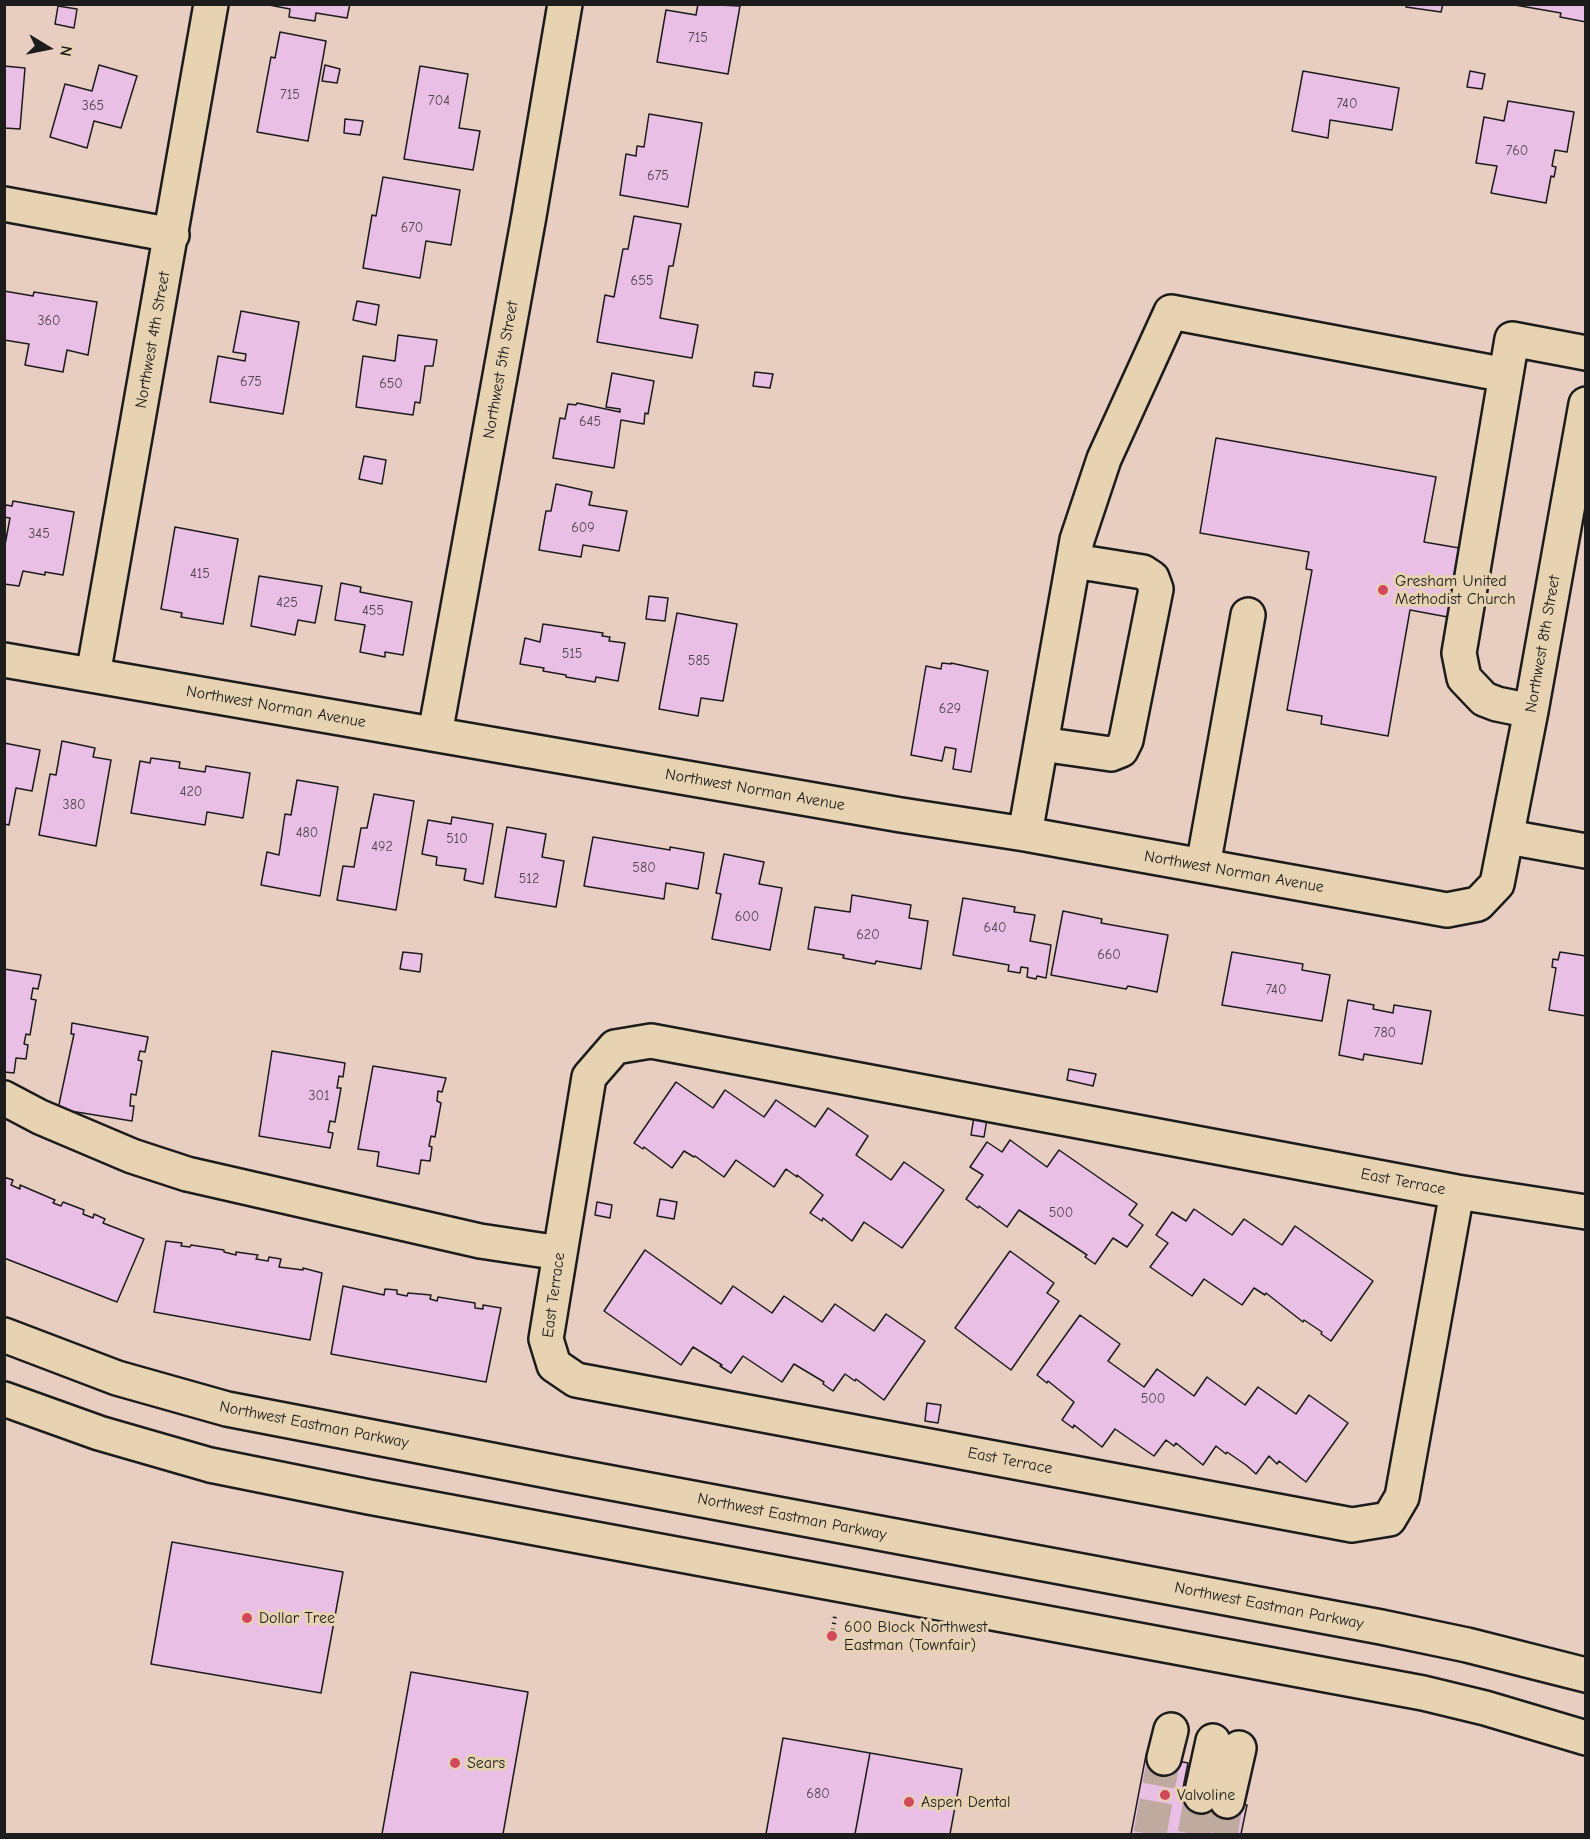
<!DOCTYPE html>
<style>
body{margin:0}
#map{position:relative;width:1590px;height:1839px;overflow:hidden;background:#e8cdc1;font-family:"Comic Neue",sans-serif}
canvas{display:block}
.frame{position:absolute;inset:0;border:6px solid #1c1c1c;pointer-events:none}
.north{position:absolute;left:18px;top:18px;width:60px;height:60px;-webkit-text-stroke:4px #e7d3b1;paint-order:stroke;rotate:100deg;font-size:16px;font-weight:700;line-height:24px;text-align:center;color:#1c1c1c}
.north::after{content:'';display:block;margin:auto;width:21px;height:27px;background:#1c1c1c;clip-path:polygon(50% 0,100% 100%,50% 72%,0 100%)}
</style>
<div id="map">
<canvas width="1590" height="1839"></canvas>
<div class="frame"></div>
<div class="north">N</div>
</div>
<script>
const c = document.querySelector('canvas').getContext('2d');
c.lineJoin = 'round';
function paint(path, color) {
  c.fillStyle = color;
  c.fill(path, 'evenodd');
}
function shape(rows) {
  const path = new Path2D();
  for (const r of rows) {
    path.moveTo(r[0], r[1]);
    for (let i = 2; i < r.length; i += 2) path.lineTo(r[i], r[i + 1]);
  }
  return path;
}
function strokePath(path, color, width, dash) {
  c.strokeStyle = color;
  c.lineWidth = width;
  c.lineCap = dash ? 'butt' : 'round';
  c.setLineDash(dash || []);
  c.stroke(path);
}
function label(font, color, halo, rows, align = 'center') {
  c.font = font + ' "Comic Neue",sans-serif';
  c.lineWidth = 6;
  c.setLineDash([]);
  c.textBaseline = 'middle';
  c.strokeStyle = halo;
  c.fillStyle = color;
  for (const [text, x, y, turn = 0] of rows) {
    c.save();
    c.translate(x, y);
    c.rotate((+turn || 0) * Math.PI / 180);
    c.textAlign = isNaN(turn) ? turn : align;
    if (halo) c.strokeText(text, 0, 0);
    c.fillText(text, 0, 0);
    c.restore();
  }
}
const building = shape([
 [350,4,347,18,316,13,315,21,289,17,290,9,269,5,350,4],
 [698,4,740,6,728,74,657,62,666,10,696,15,698,4],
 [1406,4,1443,4,1441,12,1406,7,1406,4],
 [1509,4,1586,4,1586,22,1560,17,1561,13,1509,4],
 [58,6,77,9,74,28,55,24,58,6],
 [280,32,326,41,308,141,257,132,271,57,275,58,280,32],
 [99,65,137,76,121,128,94,121,87,148,50,137,65,84,92,91,99,65],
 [325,65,340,69,337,83,322,81,325,65],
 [4,66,25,68,20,129,4,128,4,66],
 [420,66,468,74,459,128,480,131,473,170,404,159,420,66],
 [1303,71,1399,88,1392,130,1330,120,1328,138,1292,131,1303,71],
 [1470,71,1485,74,1482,89,1467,87,1470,71],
 [1508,101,1574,112,1567,152,1555,150,1552,166,1556,167,1554,177,1551,176,1546,203,1491,193,1497,166,1476,163,1484,117,1504,121,1508,101],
 [649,114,702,123,688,207,620,195,626,154,636,156,637,146,644,147,649,114],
 [345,119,363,121,360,135,344,133,345,119],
 [383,177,460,190,451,245,426,241,420,278,363,268,372,215,376,216,383,177],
 [634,216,681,224,673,266,669,266,660,318,698,325,692,358,597,342,605,295,614,297,623,249,628,249,634,216],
 [4,291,33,296,34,292,97,302,88,355,67,350,63,372,25,365,29,344,4,340,4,291],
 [357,301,379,305,376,325,353,320,357,301],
 [241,311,299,322,283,414,210,402,218,356,245,361,246,354,233,352,241,311],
 [398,335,437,340,433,366,425,366,420,403,415,402,413,415,356,407,363,356,395,361,398,335],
 [755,372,773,374,770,388,753,386,755,372],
 [612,373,654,381,648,414,645,413,644,424,621,420,614,468,553,458,560,418,565,419,568,404,576,405,577,403,620,412,620,409,606,407,612,373],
 [1216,438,1436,477,1424,542,1465,549,1453,618,1410,610,1388,736,1321,724,1322,716,1287,710,1312,570,1306,569,1309,552,1200,533,1216,438],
 [364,456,386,460,382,484,359,479,364,456],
 [556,484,592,492,589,505,627,511,619,551,583,545,581,557,539,550,546,511,551,511,556,484],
 [13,501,74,512,63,575,45,572,45,575,23,571,19,586,4,584,4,550,10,518,4,517,4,511,6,505,12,506,13,501],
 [175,527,238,539,223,624,181,617,182,613,161,609,175,527],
 [259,576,322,586,315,623,298,620,295,635,251,626,259,576],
 [341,583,361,587,360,592,412,602,403,655,385,652,385,657,360,652,365,625,335,620,341,583],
 [649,596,668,598,665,621,646,619,649,596],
 [677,613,737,624,723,701,701,698,698,716,659,709,677,613],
 [543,624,603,633,602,636,610,637,609,641,625,643,618,681,596,677,595,682,566,677,566,675,543,671,544,668,520,664,525,638,540,642,543,624],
 [942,663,951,664,951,663,988,671,971,772,953,769,956,749,945,747,942,761,911,755,926,666,941,669,942,663],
 [62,741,95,748,93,757,111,760,96,846,39,835,50,774,56,775,62,741],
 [4,743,40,750,32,791,16,788,9,825,4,824,4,743],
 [151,758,180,762,179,768,205,772,206,766,250,773,243,818,207,812,205,825,131,813,140,761,150,763,151,758],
 [297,780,338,787,320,896,261,885,267,852,279,855,285,814,291,815,297,780],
 [374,794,414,801,396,910,337,900,343,866,354,867,361,828,367,828,374,794],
 [452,817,493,824,483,884,464,880,466,869,436,865,437,857,422,854,428,820,451,824,452,817],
 [507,827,546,834,542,857,564,861,556,907,495,897,507,827],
 [593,837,670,850,670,847,704,853,698,889,666,883,664,899,584,886,593,837],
 [724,854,764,862,759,884,782,888,770,950,712,939,721,894,716,893,724,854],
 [852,895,911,905,909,918,928,921,921,969,876,961,875,964,843,958,844,955,808,949,815,907,850,912,852,895],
 [963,898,1015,907,1014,912,1035,915,1030,941,1051,945,1046,978,1037,976,1036,979,1027,977,1028,968,1021,967,1020,973,1008,971,1009,965,953,955,963,898],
 [1063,911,1102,919,1101,923,1168,935,1157,992,1128,986,1126,989,1051,975,1063,911],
 [403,952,422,954,420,972,400,969,403,952],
 [1232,952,1303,964,1302,970,1330,975,1322,1021,1222,1005,1232,952],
 [1560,952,1586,956,1586,1016,1549,1010,1556,968,1552,967,1553,959,1558,960,1560,952],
 [4,969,41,975,38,989,33,988,31,999,36,1000,30,1035,26,1034,24,1044,28,1045,26,1059,16,1058,14,1073,4,1072,4,969],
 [1348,1000,1374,1005,1373,1009,1393,1013,1394,1005,1431,1011,1422,1064,1364,1054,1363,1060,1339,1055,1348,1000],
 [72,1023,148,1037,145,1052,140,1051,138,1060,142,1061,136,1095,131,1094,130,1106,134,1106,132,1121,58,1109,74,1034,71,1034,72,1023],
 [272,1051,345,1063,343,1077,339,1076,337,1088,341,1088,335,1122,330,1121,328,1132,333,1133,330,1148,259,1136,272,1051],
 [373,1066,446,1078,442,1092,438,1091,437,1101,441,1103,435,1137,431,1136,429,1146,432,1147,430,1161,421,1160,419,1174,377,1166,379,1152,358,1149,373,1066],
 [1069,1069,1096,1074,1093,1086,1067,1080,1069,1069],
 [676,1082,713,1108,725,1090,764,1117,776,1100,815,1127,828,1108,868,1136,856,1155,891,1180,904,1162,944,1190,902,1248,864,1222,852,1241,823,1218,822,1221,810,1213,823,1195,797,1175,797,1177,786,1169,774,1187,736,1160,724,1177,695,1156,694,1157,684,1151,672,1168,644,1147,643,1149,634,1143,676,1082],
 [974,1117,987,1119,984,1137,971,1135,974,1117],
 [1010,1140,1047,1167,1059,1150,1137,1204,1129,1215,1143,1225,1127,1247,1113,1238,1095,1264,1085,1257,1087,1255,1019,1210,1007,1227,979,1206,978,1208,966,1199,983,1175,970,1167,987,1142,1002,1152,1010,1140],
 [4,1177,13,1180,11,1185,20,1189,20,1185,55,1200,53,1203,61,1206,63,1202,84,1210,83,1214,93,1218,94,1214,105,1219,103,1223,144,1239,117,1302,4,1258,4,1177],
 [660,1199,677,1202,674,1219,657,1216,660,1199],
 [597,1202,612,1205,610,1218,595,1215,597,1202],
 [1194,1209,1232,1235,1244,1219,1282,1245,1295,1226,1373,1281,1331,1341,1321,1334,1322,1332,1304,1320,1303,1322,1266,1293,1265,1295,1254,1288,1242,1305,1204,1279,1192,1296,1150,1267,1168,1243,1156,1235,1172,1212,1186,1221,1194,1209],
 [166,1241,182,1243,181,1246,190,1247,191,1245,224,1250,224,1252,236,1255,236,1252,258,1255,256,1259,268,1261,269,1257,281,1259,279,1267,303,1270,303,1268,322,1273,310,1340,154,1312,166,1241],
 [645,1250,721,1304,733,1286,772,1313,784,1296,822,1322,835,1304,874,1331,886,1314,925,1341,884,1400,856,1379,855,1381,845,1374,833,1391,823,1384,824,1382,794,1364,782,1382,743,1356,731,1373,720,1366,722,1365,693,1347,681,1365,604,1311,645,1250],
 [1010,1251,1054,1283,1047,1293,1059,1301,1011,1370,955,1328,1010,1251],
 [343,1286,384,1295,385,1289,397,1290,397,1294,407,1296,408,1293,431,1295,430,1299,437,1301,438,1297,475,1303,475,1308,483,1309,483,1305,501,1308,486,1382,331,1354,343,1286],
 [1080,1315,1120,1344,1108,1361,1144,1387,1157,1369,1194,1396,1207,1377,1245,1405,1258,1387,1296,1414,1309,1395,1348,1423,1306,1482,1279,1461,1277,1464,1269,1456,1256,1474,1246,1465,1227,1452,1226,1454,1216,1446,1203,1465,1176,1443,1174,1446,1166,1440,1154,1456,1115,1429,1102,1447,1074,1425,1073,1428,1062,1420,1074,1402,1048,1381,1047,1383,1037,1375,1080,1315],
 [927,1403,941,1405,938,1423,925,1421,927,1403],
 [172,1542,343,1572,321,1693,151,1664,172,1542],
 [411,1672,528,1692,503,1834,382,1834,411,1672],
 [783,1738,870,1753,855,1834,766,1834,783,1738],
 [870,1753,962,1769,950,1834,855,1834,870,1753],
 [1146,1755,1188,1763,1182,1793,1247,1805,1241,1834,1131,1834,1146,1755]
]);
paint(building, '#eabfe5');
strokePath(building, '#1c1c1c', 1.5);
strokePath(shape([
 [1150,1834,1164,1758],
 [1194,1834,1201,1796],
 [1221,1834,1227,1801]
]), '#bfaaa0', 33, [33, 16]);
const minor = shape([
 [4,204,172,235],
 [4,660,901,815,1025,834,1447,910,1478,904,1497,884,1531,711,1586,404],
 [93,675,211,4],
 [1531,711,1497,704,1484,699,1464,678,1459,653,1512,339,1586,353],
 [435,734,529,216,565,4],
 [1041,744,1111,754,1121,750,1126,740,1156,589,1152,578,1143,572,1074,561],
 [1025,834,1077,540,1104,459,1171,312,1506,375],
 [1508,837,1586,851],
 [1203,866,1248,615],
 [4,1098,40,1117,132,1156,187,1174,480,1241,560,1253],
 [1457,1192,1402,1497,1389,1519,1352,1525,576,1380,554,1365,546,1339,589,1077,615,1047,651,1041,1457,1192,1586,1212],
 [1164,1758,1171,1730],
 [1201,1796,1213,1741],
 [1227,1801,1239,1748]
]);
const major = shape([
 [4,1335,117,1378,227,1409,564,1474,1381,1627,1467,1645,1586,1675],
 [4,1399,99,1433,210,1465,369,1497,1423,1693,1485,1708,1586,1738]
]);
strokePath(minor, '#1c1c1c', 38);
strokePath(major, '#1c1c1c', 38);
strokePath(shape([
 [832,1636,835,1616]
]), '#1c1c1c', 4, [1.5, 4.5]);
strokePath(minor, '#e7d3b1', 33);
strokePath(major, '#e7d3b1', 33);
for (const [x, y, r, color] of [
 [1383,590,6,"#d1495b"],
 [247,1618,6,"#d1495b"],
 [832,1636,6,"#d1495b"],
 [455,1763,6,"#d1495b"],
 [1165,1795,6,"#d1495b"],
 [909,1802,6,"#d1495b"]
]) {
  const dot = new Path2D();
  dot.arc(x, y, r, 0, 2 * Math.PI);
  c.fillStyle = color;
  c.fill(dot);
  strokePath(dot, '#e7d3b1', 2);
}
label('14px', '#50454e', null, [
 ["715",698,38],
 ["715",290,95],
 ["704",439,101],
 ["740",1347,104],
 ["365",93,106],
 ["760",1517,151],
 ["675",658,176],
 ["670",412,228],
 ["655",642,281],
 ["360",49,321],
 ["675",251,382],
 ["650",391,384],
 ["645",590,422],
 ["609",583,528],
 ["345",39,534],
 ["415",200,574],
 ["425",287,603],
 ["455",373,611],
 ["515",572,654],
 ["585",699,661],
 ["629",950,709],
 ["420",191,792],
 ["380",74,805],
 ["480",307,833],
 ["510",457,839],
 ["492",382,847],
 ["580",644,868],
 ["512",529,879],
 ["600",747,917],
 ["640",995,928],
 ["620",868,935],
 ["660",1109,955],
 ["740",1276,990],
 ["780",1385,1033],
 ["301",319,1096],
 ["500",1061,1213],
 ["500",1153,1399],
 ["680",818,1794]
]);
label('16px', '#1c1c1c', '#e7d3b1', [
 ["Northwest 4th Street",153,340,-80],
 ["Northwest 5th Street",501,370,-80],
 ["Northwest 8th Street",1543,644,-80],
 ["Northwest Norman Avenue",276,707,10],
 ["Northwest Norman Avenue",755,790,10],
 ["Northwest Norman Avenue",1234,872,10],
 ["East Terrace",1403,1182,11],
 ["East Terrace",554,1295,-82],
 ["Northwest Eastman Parkway",314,1425,11],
 ["East Terrace",1010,1461,11],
 ["Northwest Eastman Parkway",792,1517,11],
 ["Northwest Eastman Parkway",1269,1606,11]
]);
label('16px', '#1c1c1c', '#e7d3b1', [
 ["Gresham United",1395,581],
 ["Methodist Church",1395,599],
 ["Dollar Tree",259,1618],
 ["600 Block Northwest",844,1627],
 ["Eastman (Townfair)",844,1645],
 ["Sears",467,1763],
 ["Valvoline",1177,1795],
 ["Aspen Dental",921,1802]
], 'left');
</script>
